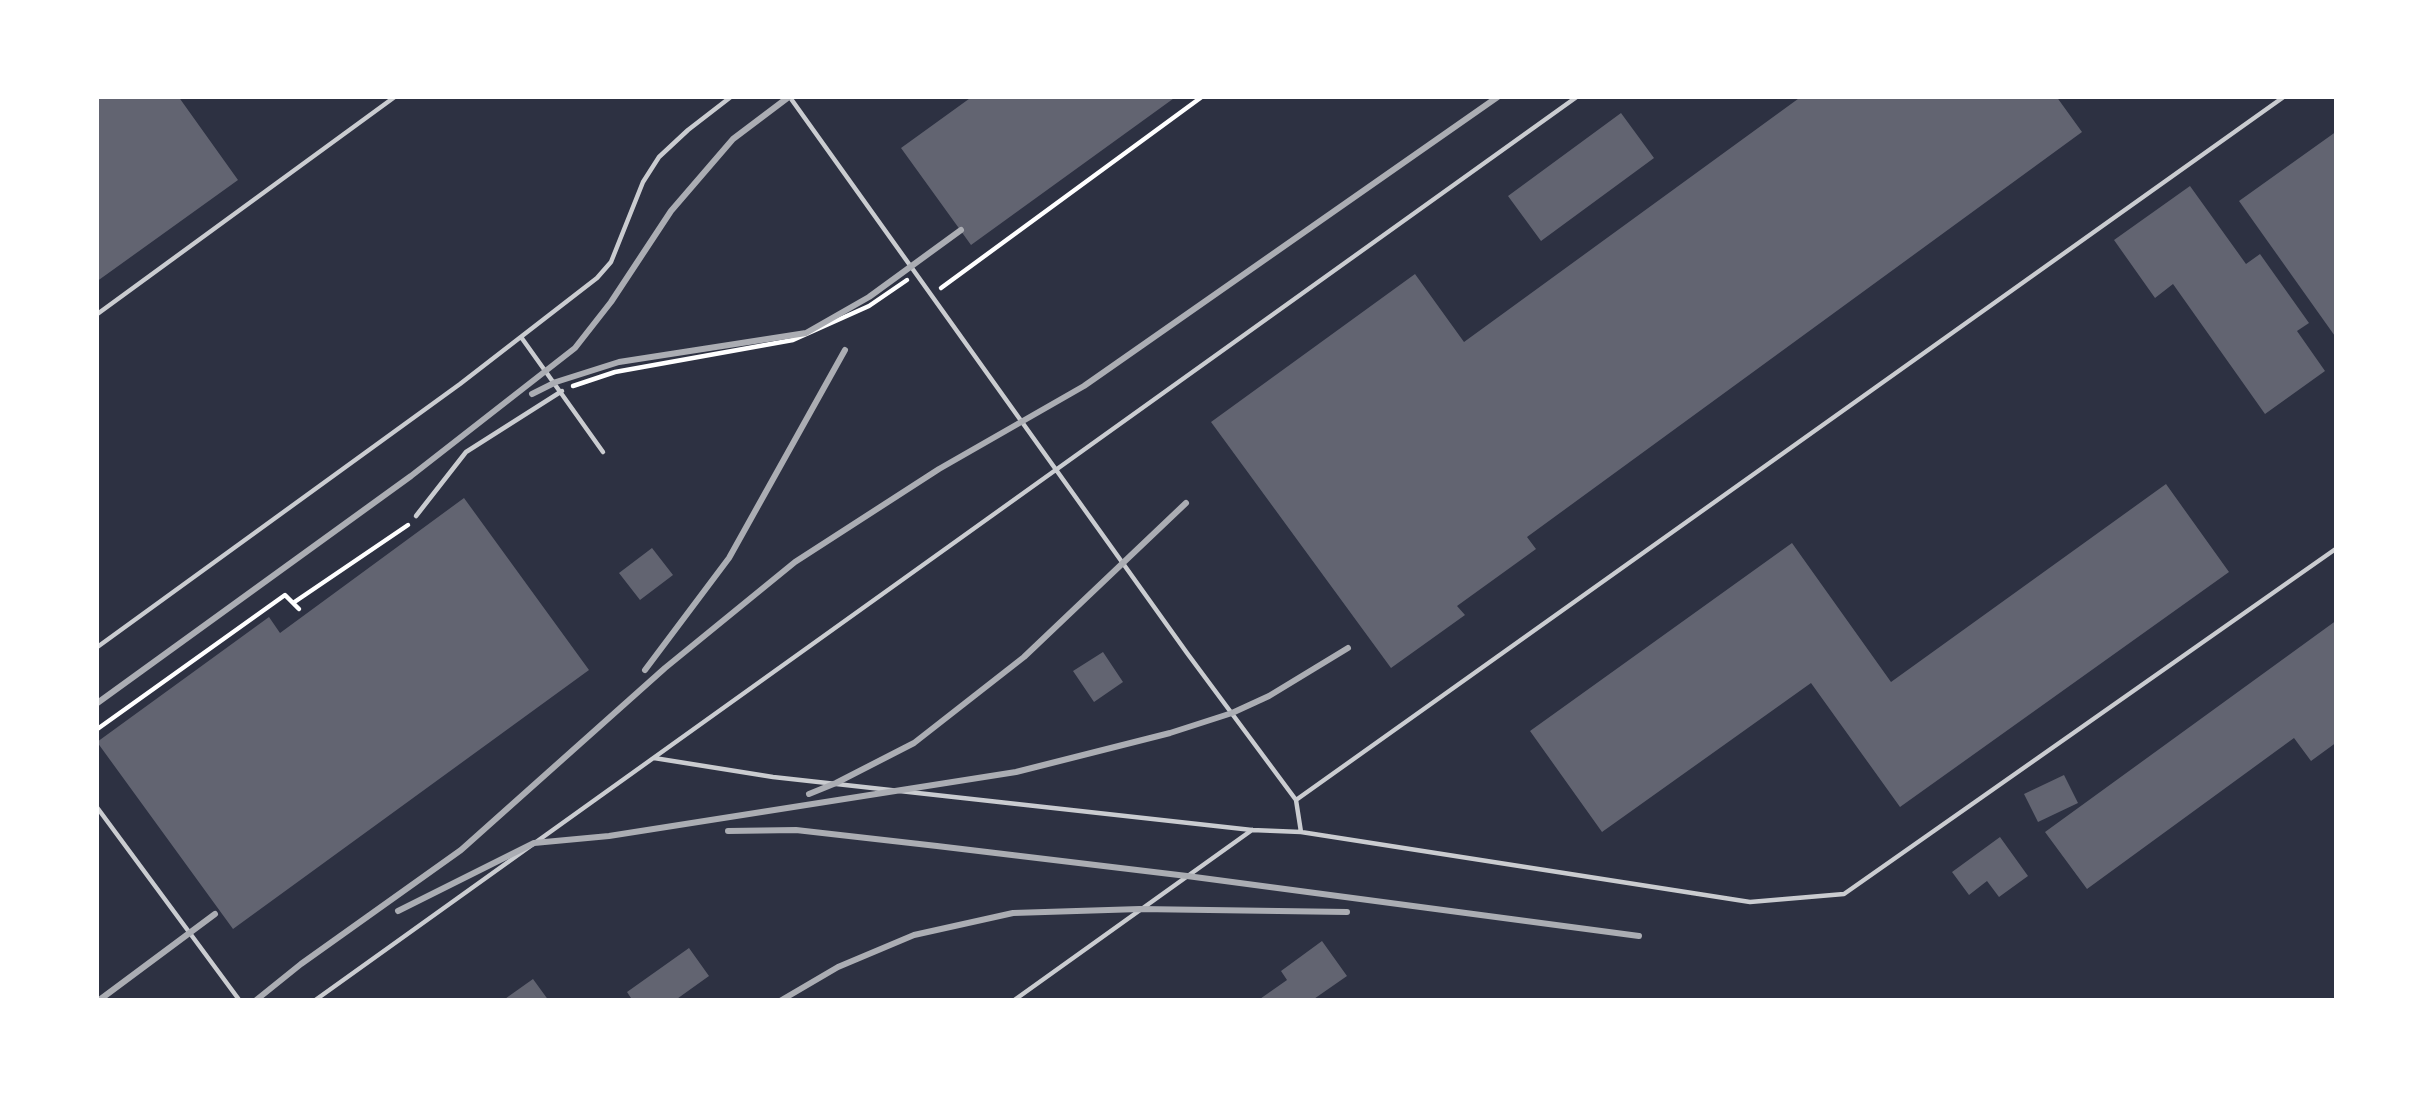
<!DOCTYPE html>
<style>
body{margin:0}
#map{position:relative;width:2433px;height:1097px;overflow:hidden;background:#2d3142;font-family:"Sofia Sans Condensed",sans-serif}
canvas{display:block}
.frame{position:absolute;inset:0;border:99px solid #fff;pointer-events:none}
</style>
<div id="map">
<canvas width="2433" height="1097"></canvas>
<div class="frame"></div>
</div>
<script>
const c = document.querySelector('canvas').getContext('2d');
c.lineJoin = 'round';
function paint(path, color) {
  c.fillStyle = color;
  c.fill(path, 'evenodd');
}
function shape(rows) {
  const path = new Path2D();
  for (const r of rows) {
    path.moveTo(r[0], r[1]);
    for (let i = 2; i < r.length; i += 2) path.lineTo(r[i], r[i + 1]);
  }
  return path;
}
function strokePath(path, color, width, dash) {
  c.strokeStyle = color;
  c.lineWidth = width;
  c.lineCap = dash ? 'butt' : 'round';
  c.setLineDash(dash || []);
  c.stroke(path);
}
paint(shape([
 [96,96,178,96,238,180,96,282],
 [973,96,1177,96,971,245,901,148],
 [1802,96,2056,96,2082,132,1527,537,1536,549,1457,606,1465,615,1391,668,1211,422,1415,274,1464,342],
 [1621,113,1654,158,1541,241,1508,196],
 [2337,131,2337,339,2239,201],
 [2190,186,2246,264,2260,254,2309,323,2297,331,2325,371,2265,414,2173,284,2155,298,2114,240],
 [2166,484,2229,572,1900,807,1811,683,1602,832,1530,731,1792,543,1891,682],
 [464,498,589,670,233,929,97,742,269,617,280,633],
 [652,548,673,575,640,600,619,573],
 [2337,620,2337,742,2311,761,2294,738,2087,889,2045,832],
 [1103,652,1123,682,1094,702,1073,671],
 [2064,775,2078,803,2038,822,2024,794],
 [2000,837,2028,876,1999,897,1987,881,1969,895,1952,872],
 [1322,941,1347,976,1311,1001,1257,1001,1287,980,1281,971],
 [689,948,709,976,674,1001,633,1001,627,992],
 [533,979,549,1001,502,1001]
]), '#626471');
strokePath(shape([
 [941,288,1203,96],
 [573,386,615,372,793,340,869,306,907,280],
 [293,603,408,525],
 [96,730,285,595,299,609]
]), '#fff', 4.5);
strokePath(shape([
 [789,96,1187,653,1296,800,1301,832],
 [96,315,396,96],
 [521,337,603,452],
 [416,516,466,452,562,391],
 [96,648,460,384,597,278,611,262,643,182,659,157,688,130,732,96],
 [654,758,773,777,1252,830,1301,832,1750,902,1844,894,2337,548],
 [1296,800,2285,96],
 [96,806,240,1001],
 [314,1001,1578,96],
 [1013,1001,1252,830]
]), '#caccd0', 4.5);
strokePath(shape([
 [532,394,556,382,619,362,806,333,869,297,961,230],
 [645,670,729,558,845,350],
 [96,704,411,476,575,348,611,302,671,211,733,139,790,96],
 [809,794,836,783,914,743,1024,657,1186,503],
 [728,831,796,830,937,846,1187,876,1639,936],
 [398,911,534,843,609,836,1016,772,1170,733,1232,713,1269,696,1348,648],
 [98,1001,215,914],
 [255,1001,301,964,461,850,665,668,795,562,939,469,1084,386,1499,96],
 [780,1001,838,967,914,935,1013,913,1140,909,1347,912]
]), '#abadb3', 6);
</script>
